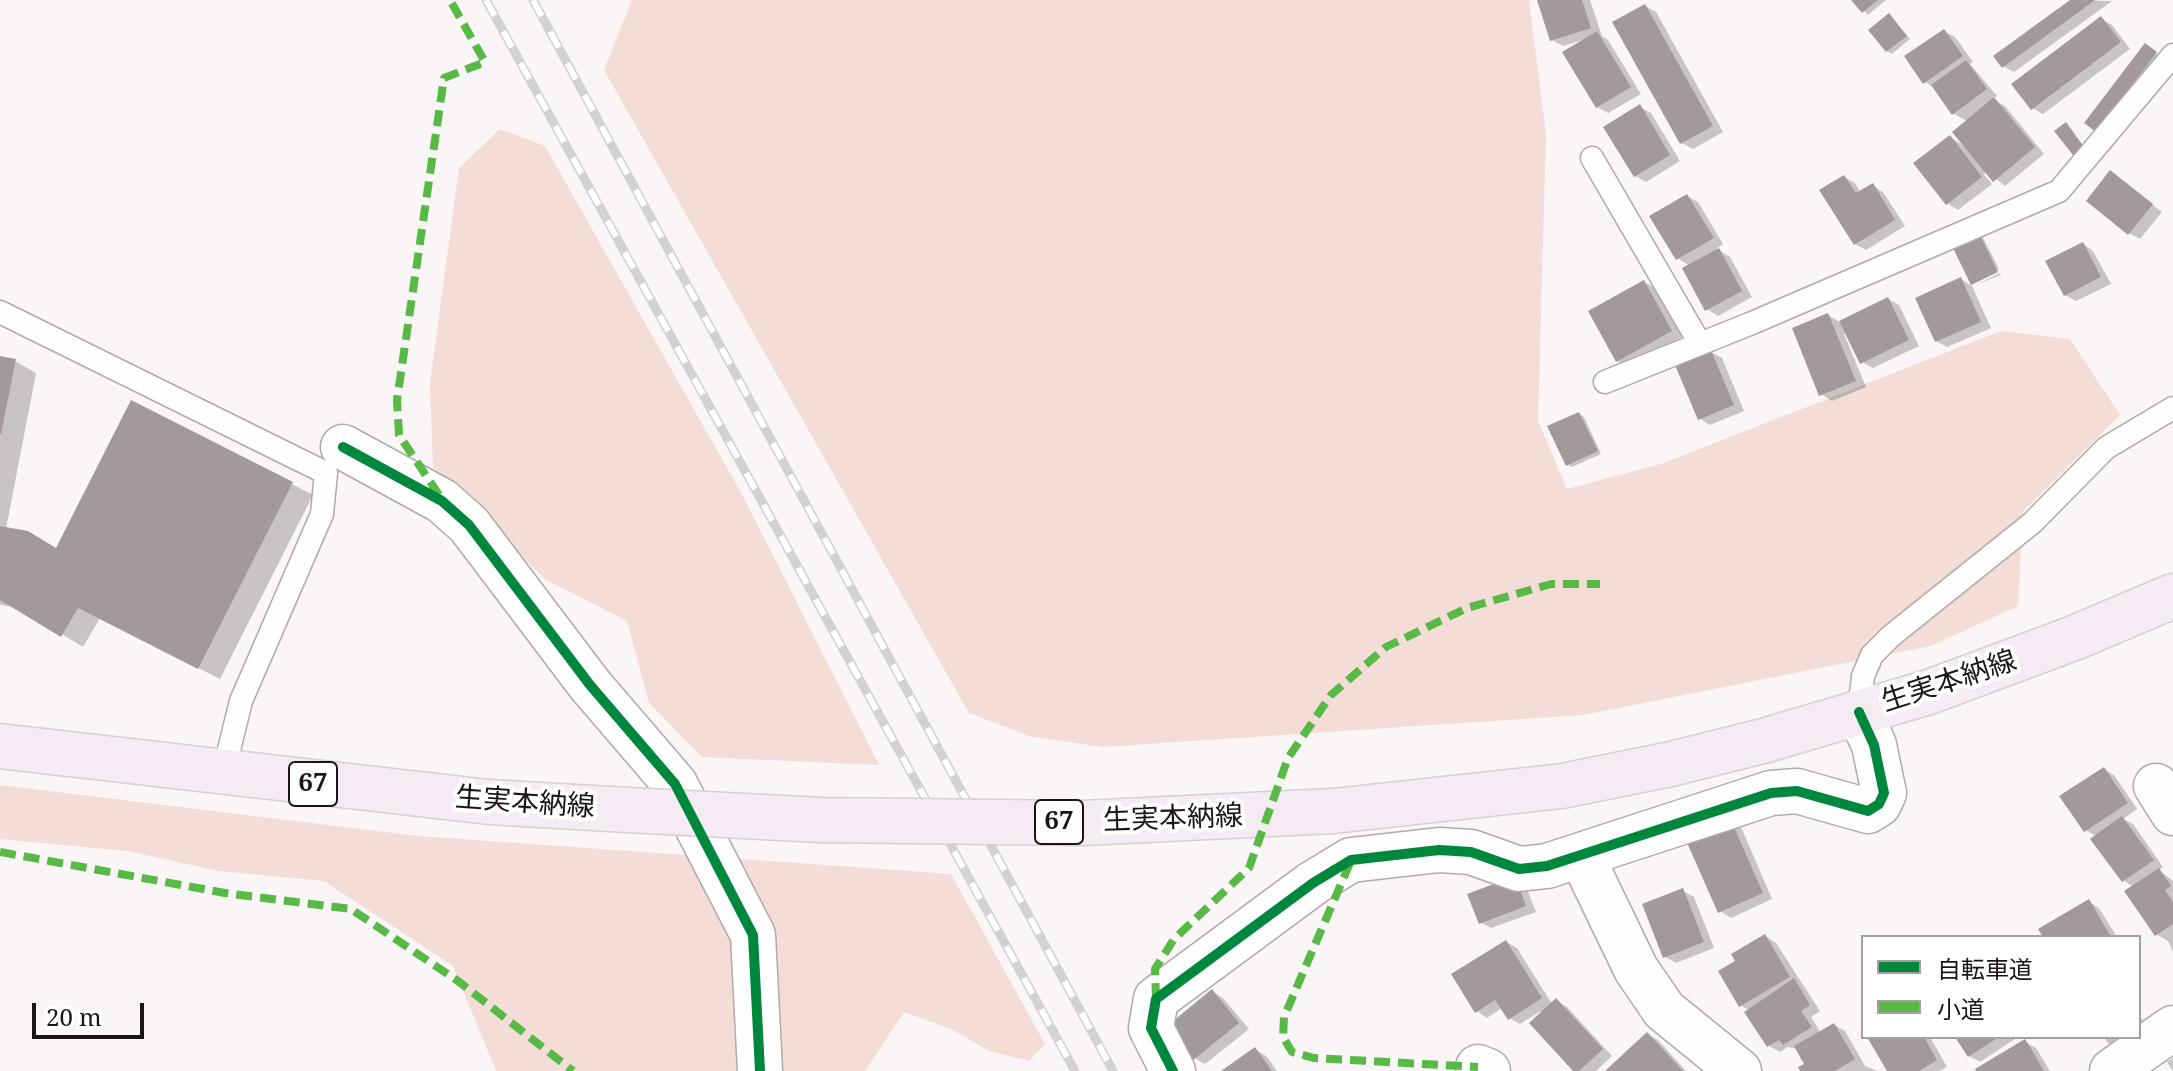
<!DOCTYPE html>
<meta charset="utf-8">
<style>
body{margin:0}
#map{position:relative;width:2173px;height:1071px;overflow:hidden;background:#faf5f6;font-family:"Noto Serif","Noto Sans JP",serif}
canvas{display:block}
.legend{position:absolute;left:1861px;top:935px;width:280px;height:104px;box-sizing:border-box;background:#fff;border:2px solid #a4a1a2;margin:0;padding:10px 14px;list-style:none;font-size:24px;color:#1b1517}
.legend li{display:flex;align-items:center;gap:16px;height:40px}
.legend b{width:40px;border:2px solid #a4a1a2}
.scale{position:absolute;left:32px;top:1003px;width:112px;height:36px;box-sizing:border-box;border:4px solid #1b1517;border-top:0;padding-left:10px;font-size:24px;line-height:28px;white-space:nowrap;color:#1b1517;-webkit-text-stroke:6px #fff;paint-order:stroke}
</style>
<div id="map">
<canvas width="2173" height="1071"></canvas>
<ul class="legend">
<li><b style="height:10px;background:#00873e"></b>自転車道</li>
<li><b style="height:10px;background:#58b947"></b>小道</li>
</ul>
<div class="scale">20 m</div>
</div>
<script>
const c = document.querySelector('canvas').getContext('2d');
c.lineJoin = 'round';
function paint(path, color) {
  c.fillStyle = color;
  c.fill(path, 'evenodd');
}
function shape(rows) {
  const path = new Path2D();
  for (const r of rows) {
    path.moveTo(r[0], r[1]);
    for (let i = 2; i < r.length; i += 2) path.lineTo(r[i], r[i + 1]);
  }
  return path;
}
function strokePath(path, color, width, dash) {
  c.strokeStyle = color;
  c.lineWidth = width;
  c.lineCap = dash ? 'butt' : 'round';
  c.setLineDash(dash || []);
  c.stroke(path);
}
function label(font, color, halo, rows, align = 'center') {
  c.font = font + ' "Noto Serif","Noto Sans JP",serif';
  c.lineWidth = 8;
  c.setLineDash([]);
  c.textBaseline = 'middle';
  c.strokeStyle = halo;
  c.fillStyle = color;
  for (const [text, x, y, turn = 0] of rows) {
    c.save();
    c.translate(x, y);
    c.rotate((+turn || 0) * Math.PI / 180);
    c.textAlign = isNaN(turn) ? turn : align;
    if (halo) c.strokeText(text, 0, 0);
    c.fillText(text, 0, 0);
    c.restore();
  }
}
paint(shape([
 [632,0,1529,0,1546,134,1538,421,1567,489,1661,464,2001,331,2070,339,2120,415,2023,511,2018,606,1931,646,1583,715,1102,747,1029,736,969,713,604,70],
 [500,129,545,146,744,498,879,765,702,757,649,703,627,621,546,580,433,468,430,383,459,168],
 [0,785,418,836,951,874,1045,1044,1029,1061,989,1051,951,1029,904,1012,865,1071,496,1071,453,966,324,881,219,871,127,851,0,839]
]), '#f4ddd7');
paint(shape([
 [1539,0,1590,0,1602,36,1608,40,1641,94,1608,113,1597,107,1582,40,1563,46,1552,40],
 [1854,0,1886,0,1868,15],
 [2073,0,2112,1,2014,72,2003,66],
 [1645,6,1656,12,1723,132,1693,149,1682,143],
 [1890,16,1910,39,1892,54,1887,51],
 [2101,19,2112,25,2130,49,2043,114,2032,108],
 [1944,31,1955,37,1973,62,1970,64,1997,96,1992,99,2005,106,2044,154,2005,186,1987,171,1984,174,1992,184,1958,210,1947,203,1950,137,1966,147,1967,121,1954,114,1935,88,1925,82],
 [2145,46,2160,56,2101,133],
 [1640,107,1651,113,1680,161,1646,182,1635,176],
 [2111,173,2162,212,2140,239,2129,233],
 [1844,177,1855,183,1861,193,1873,186,1883,192,1905,226,1866,250,1855,244],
 [1687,196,1698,202,1723,244,1716,249,1730,257,1752,297,1718,316,1707,309,1690,266,1677,258],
 [1982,236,1999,269,1972,282,1953,245],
 [2083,244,2093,251,2111,284,2076,301,2065,295],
 [2000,273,2001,275,1975,285],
 [1961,279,1972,286,1991,328,1947,347,1936,341],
 [1644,282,1655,288,1682,337,1628,367,1617,361],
 [1888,299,1899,305,1919,346,1873,368,1862,362,1847,333,1844,334,1866,387,1832,401,1821,394,1828,315,1841,323],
 [1711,352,1722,358,1744,411,1710,425,1699,418],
 [0,358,15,361,36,373,6,529,57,550,292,484,313,495,220,679,100,618,83,647,17,607,0,605],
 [1579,414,1584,417,1601,454,1572,467,1567,464],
 [2104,769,2114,775,2137,809,2123,819,2133,824,2163,867,2159,870,2173,881,2173,952,2168,941,2156,934,2134,887,2124,881,2097,837,2086,830],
 [1730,821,1741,827,1772,899,1731,918,1720,911],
 [1525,884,1536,912,1491,928,1480,922],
 [1683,891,1694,897,1714,948,1676,963,1665,957],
 [2089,902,2099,908,2117,937,2045,937],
 [1765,936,1776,943,1820,1011,1811,1017,1821,1033,1834,1025,1845,1031,1865,1066,1878,1071,1803,1071,1807,1065,1797,1049,1788,1047,1780,1052,1769,1046,1750,1011,1740,1005,1738,962],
 [1506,942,1517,948,1552,1004,1556,1001,1567,1007,1612,1056,1596,1071,1576,1071,1541,1011,1520,1024,1509,1018,1502,1008,1487,1018,1477,1011],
 [1212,992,1223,998,1249,1029,1205,1064,1194,1058],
 [2139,1014,2157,1043,2116,1055,2104,1037,2139,1037],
 [1647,1034,1658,1040,1686,1071,1610,1071],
 [1869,1037,1930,1037,1947,1067,1939,1071,1889,1071],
 [1957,1037,2018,1037,1980,1062,1969,1056],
 [2025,1042,2036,1048,2050,1071,1978,1071],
 [1256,1050,1266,1056,1277,1071,1225,1071],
 [2173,1058,2173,1071,2167,1062]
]), '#0003');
paint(shape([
 [1537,0,1582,0,1591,28,1550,41],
 [1851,0,1878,0,1862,13],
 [2070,0,2095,0,2002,68,1993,56],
 [1645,4,1713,126,1680,144,1612,22],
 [1889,13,1907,36,1886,52,1868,30],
 [2101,16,2121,42,2031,110,2011,84],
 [1944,29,1963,56,1923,84,1904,56],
 [1597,31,1631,87,1596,108,1562,52],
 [2145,43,2157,52,2096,132,2084,123],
 [1966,60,1987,89,1952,115,1931,85],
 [1994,97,2035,147,1993,182,1952,132],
 [1640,104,1670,155,1634,177,1603,127],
 [2066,122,2084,147,2073,155,2054,131],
 [1950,135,1982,177,1946,205,1913,163],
 [2110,170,2153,204,2128,235,2086,201],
 [1844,175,1856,193,1873,183,1895,220,1854,245,1819,190],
 [1687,194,1714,238,1676,260,1649,216],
 [1978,231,1998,272,1971,285,1951,244],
 [2083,242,2101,277,2064,296,2045,261],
 [1719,248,1742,291,1705,311,1682,268],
 [1961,277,1981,322,1935,342,1915,298],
 [1644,280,1672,331,1616,362,1588,311],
 [1888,297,1909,340,1860,364,1839,321],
 [1828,313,1856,381,1819,396,1792,328],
 [1711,350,1734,405,1698,420,1675,365],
 [0,356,16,359,1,434,0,434],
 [131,400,293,482,198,669,78,608,61,637,0,600,0,526,28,531,56,548],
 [1579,412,1598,451,1566,466,1547,426],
 [2104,767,2128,803,2084,832,2059,796],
 [2122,816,2154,860,2122,882,2090,839],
 [1730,818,1763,893,1718,913,1685,838],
 [2159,868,2171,886,2165,890,2173,902,2173,924,2155,936,2124,891],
 [1515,876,1526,906,1479,924,1467,894],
 [1683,888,1704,942,1663,958,1642,904],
 [2089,899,2111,937,2043,937,2038,929],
 [1765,934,1790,977,1739,1007,1718,971,1735,961,1731,954],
 [1506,940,1542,998,1508,1020,1495,1000,1475,1013,1451,974],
 [1794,978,1810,1005,1801,1011,1812,1027,1783,1045,1779,1040,1767,1047,1744,1012],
 [1212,989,1239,1023,1193,1060,1166,1027],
 [1556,998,1603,1049,1579,1071,1573,1071,1529,1023],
 [1834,1023,1855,1059,1835,1071,1800,1071,1798,1067,1804,1064,1794,1046],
 [1647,1032,1683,1071,1605,1071],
 [1867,1037,1924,1037,1937,1060,1919,1071,1887,1071],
 [1955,1037,1999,1037,1968,1057],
 [2025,1039,2044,1071,1976,1071,1975,1069],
 [1255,1047,1272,1071,1221,1071]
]), '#a3999a');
const service = shape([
 [1592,158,1699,342],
 [0,312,326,473,322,514,241,701,223,774],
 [1605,382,1752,323,2059,191,2173,55],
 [1859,712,1863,676,1872,655,1891,636,2032,523,2106,448,2173,408]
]);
const minor = shape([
 [343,447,442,501,469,525,590,685,675,784,753,935,760,1071],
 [2156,786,2173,813],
 [1581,855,1636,969,1664,1010,1739,1071],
 [1478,1067,1488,1071],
 [1173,1071,1151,1028,1156,999,1313,883,1351,860,1439,850,1471,852,1519,869,1547,866,1771,793,1797,791,1868,811,1879,804,1884,793,1874,745,1859,712],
 [2112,1071,2173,1028]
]);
const primary = shape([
 [0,746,489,802,628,810],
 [1489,794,1562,786,1671,764,1763,741,1929,692,2074,638,2173,596]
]);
strokePath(service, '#afaaab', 25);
strokePath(minor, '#afaaab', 47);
strokePath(primary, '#d4d1d2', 47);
strokePath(service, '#fefefe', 22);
strokePath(minor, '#fefefe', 44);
strokePath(primary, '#f5ecf3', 44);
const rail = shape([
 [486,0,1075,1071],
 [533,0,1113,1071]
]);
strokePath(rail, '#d3d1d1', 9);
strokePath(rail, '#fff', 6, [18]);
const primaryBridge = shape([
 [628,810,821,820,1083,823,1333,811,1489,794]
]);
strokePath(primaryBridge, '#d4d1d2', 47, []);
strokePath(primaryBridge, '#f5ecf3', 44);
strokePath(shape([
 [439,495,399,435,397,400,444,78,485,62,450,0],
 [0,852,225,893,351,909,458,981,573,1071],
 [1350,863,1284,1017,1283,1037,1292,1052,1314,1058,1478,1067],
 [1156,999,1155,969,1174,939,1249,868,1288,758,1331,695,1386,647,1467,608,1551,584,1600,584]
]), '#58b947', 8, [16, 8]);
strokePath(shape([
 [343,447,442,501,469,525,590,685,675,784,753,935,760,1071],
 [1173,1071,1151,1028,1156,999,1313,883,1351,860,1439,850,1471,852,1519,869,1547,866,1771,793,1797,791,1868,811,1879,804,1884,793,1874,745,1859,712]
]), '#00873e', 10);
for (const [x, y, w] of [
 [313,784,48],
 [1059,822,48]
]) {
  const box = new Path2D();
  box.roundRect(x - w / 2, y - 22, w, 44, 6);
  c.fillStyle = '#fff';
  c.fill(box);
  strokePath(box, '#1b1517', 2);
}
label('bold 26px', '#1b1517', null, [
 ["67",313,784],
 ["67",1059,822]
]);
label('28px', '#1b1517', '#fff', [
 ["生実本納線",1949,682,-18],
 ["生実本納線",525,803,4],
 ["生実本納線",1173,819,-2]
]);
</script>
